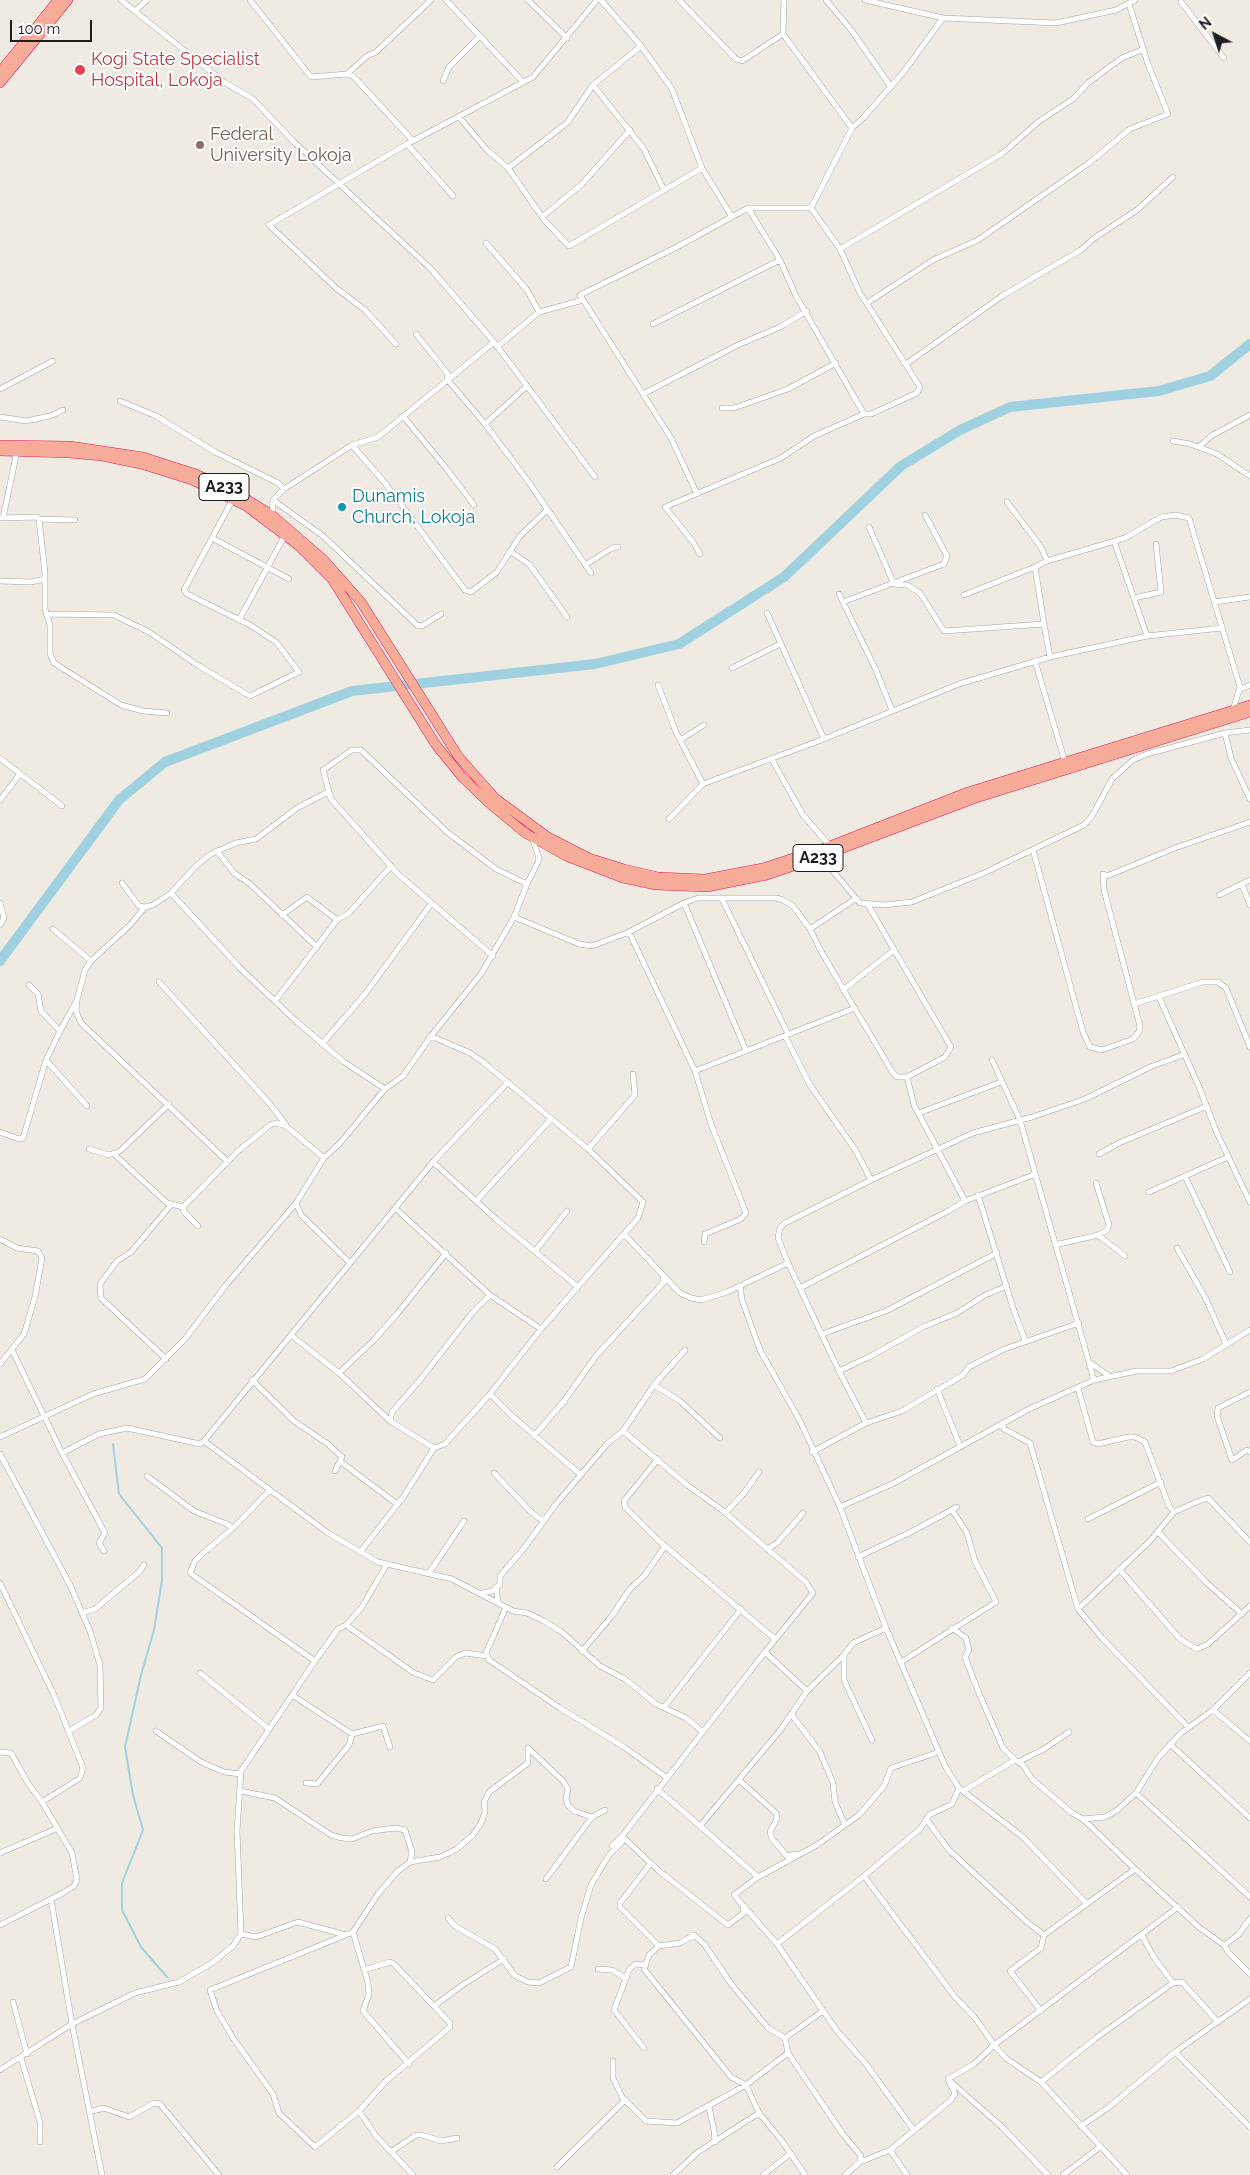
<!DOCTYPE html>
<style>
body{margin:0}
#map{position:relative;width:1250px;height:2175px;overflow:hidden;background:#efebe3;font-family:Raleway,sans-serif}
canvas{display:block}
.north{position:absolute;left:1190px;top:10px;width:50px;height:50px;-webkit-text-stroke:4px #fff;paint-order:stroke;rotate:320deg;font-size:14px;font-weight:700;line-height:20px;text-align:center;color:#1d1d1d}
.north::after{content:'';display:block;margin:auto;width:18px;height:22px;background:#1d1d1d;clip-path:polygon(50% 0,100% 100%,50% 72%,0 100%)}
.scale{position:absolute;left:10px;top:20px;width:82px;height:22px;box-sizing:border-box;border:2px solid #1d1d1d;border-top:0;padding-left:6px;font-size:15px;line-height:18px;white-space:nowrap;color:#1d1d1d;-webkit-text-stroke:4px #fff;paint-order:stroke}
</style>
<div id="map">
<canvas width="1250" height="2175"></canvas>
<div class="north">N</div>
<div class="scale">100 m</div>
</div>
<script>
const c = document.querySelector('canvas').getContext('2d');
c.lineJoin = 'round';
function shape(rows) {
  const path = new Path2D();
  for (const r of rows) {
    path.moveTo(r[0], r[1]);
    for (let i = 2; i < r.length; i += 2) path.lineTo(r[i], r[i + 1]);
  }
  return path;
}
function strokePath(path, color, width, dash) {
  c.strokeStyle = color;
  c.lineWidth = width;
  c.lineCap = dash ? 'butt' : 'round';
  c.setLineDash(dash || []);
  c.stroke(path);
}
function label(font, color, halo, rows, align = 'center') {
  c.font = font + ' Raleway,sans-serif';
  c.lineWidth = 4;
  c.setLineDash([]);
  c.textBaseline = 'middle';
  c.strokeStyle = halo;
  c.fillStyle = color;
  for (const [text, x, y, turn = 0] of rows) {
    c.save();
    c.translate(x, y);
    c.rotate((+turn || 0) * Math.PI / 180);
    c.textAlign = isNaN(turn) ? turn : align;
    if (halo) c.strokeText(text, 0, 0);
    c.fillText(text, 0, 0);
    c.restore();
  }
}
strokePath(shape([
 [113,1444,119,1494,162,1548,162,1580,154,1630,141,1675,125,1747,133,1795,143,1830,122,1883,122,1910,141,1947,167,1977]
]), '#a0d1e0', 2);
strokePath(shape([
 [0,961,119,800,165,762,352,691,595,664,679,644,784,577,901,466,960,430,1010,407,1159,391,1210,376,1250,344]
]), '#a0d1e0', 10);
const minor = shape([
 [121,0,224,82,253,99,294,142,431,269,494,342,378,437,352,445,284,489,273,500,272,515],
 [250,0,311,77,347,74,354,77,413,141],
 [446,0,523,82],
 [528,0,567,38],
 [601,0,641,46,672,89,702,168,732,217],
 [679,0,736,59,742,61,783,34],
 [784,0,783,34,852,128],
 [826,0,852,31,891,87],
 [865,0,943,18,1056,23,1116,10,1135,0],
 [1181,2,1224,58],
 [136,10,147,0],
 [347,74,367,56,376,52,431,0],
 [443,81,449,67,480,36],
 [593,85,644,149,664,190],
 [460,118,487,150,508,168,545,221,569,246,702,168],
 [407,144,453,196],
 [508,168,567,123,593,85,641,46],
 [748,208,780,260,796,296,864,414],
 [811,208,852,128,863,118,902,74,943,18],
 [542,217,582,184,630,130],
 [486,243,527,290,539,312],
 [840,249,1003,153,1038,122,1073,99,1088,83,1108,68,1122,58,1144,49],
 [867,303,933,260,978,240,1089,163,1130,129,1168,114,1148,64,1129,4],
 [653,324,780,260],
 [416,334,448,374,447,379,485,424,528,481,591,573],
 [494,342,595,477],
 [396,344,365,310,336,288,269,225,407,144,533,77,597,0],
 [497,347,539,312,583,300],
 [906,364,1002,296,1081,250,1093,239,1137,210,1173,177],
 [0,389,53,361],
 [643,394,738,345,780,327,807,311],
 [120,401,156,416,215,452,278,483,284,489],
 [722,408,734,408,788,389,836,363],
 [403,416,446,468,474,505],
 [0,417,26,421,50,416,63,410],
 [485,424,527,386],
 [1173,441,1190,444,1217,454,1250,476],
 [352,445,385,483,465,590,471,592,497,572,520,536,547,510],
 [1199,447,1211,436,1250,415],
 [697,494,671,438,580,295,675,248,748,208,811,208],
 [273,500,323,536,417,625,422,626,441,614],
 [1007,502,1041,547,1047,561],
 [0,518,37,517,39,519,45,573,45,609,50,625,50,654,54,663,121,705,143,711,167,713],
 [3,518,17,451],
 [39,519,75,520],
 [869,527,894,584,907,585,920,593,944,631,1044,624,1050,657],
 [212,538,289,579],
 [1114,541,1147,636],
 [510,551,530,565,567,617],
 [700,554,693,542,665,507,781,458,814,436,864,414,871,414,917,393,920,387,860,293,840,249,811,208],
 [585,565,612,548,618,547],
 [0,581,31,582,45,579],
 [839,594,875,668,892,710],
 [964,595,1035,567],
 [1134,598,1161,592,1156,544],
 [843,602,944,564,947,556,925,515],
 [1214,602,1250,597],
 [767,613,824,739],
 [47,614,114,615,149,632,199,666,250,696,299,672,276,642,250,625,187,594,184,590,233,499],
 [239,620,285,535],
 [1044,624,1035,567,1047,561,1125,538,1161,517,1176,515,1189,518,1240,687,1233,710],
 [1035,661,1065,762],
 [732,668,780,644],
 [658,685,676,732,703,784],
 [1239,690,1250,685],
 [1225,733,1231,758,1250,799],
 [680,740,704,725],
 [0,758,62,806],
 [771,758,803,815,830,846],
 [328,792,297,808,256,839,236,843,211,854,197,865,171,893,240,968,296,1021,344,1062,385,1089],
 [0,800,20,774],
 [669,819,703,784,824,739,959,684,1050,657,1147,636,1222,628],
 [1033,850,1083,1032,1090,1047,1102,1050,1133,1039,1139,1032,1140,1026,1104,890,1103,874,1107,876,1175,848,1250,822],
 [217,851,234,873,250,884,317,947],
 [820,856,860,903,884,905,912,902,984,873,1084,825,1092,816,1112,779,1133,760,1147,754,1225,733,1250,730],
 [122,883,139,906,145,907],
 [1242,884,1250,905],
 [1219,895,1250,880],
 [722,899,788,1034],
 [0,903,4,918,0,925],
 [684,903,746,1051],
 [282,915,307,897,337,920],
 [514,917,579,944,592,946,629,932,684,903,698,898,776,898,783,900,793,906,810,929,822,953,893,1073,897,1077,907,1077,945,1057,951,1047,868,905],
 [53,929,91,961],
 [810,929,855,899],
 [629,932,695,1071,711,1124,746,1213,741,1219,705,1234,704,1242],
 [493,956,398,874,331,799,323,770,352,750,361,750,447,832,496,869,527,884],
 [159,982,270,1104,286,1125],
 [843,990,894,950],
 [1159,997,1200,1089,1216,1131,1250,1202],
 [77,1000,76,1011,81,1023,228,1162],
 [275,1001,337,920,349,913,391,866],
 [1134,1004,1203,982,1218,982,1226,988,1250,1047],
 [60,1031,77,1000,85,970,91,961,131,924,145,907,153,905,171,893],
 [785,1036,810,1085,856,1151,871,1180],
 [322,1044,365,994,431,904],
 [46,1060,87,1106],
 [992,1060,1020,1120,1094,1380],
 [695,1071,855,1008],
 [907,1077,914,1105,965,1201],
 [919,1113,1001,1082],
 [0,1132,19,1139,23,1138,46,1060,60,1031,41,1011,38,994,29,985],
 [89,1149,109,1155,120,1151,169,1104],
 [588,1149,635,1095,633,1074],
 [114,1154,167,1203,183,1207],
 [1099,1154,1119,1143,1207,1106],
 [433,1162,497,1220,578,1287],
 [1185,1176,1230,1272],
 [1149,1192,1228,1157],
 [978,1195,1014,1311,1025,1340],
 [477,1200,551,1119],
 [296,1203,301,1215,350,1263],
 [395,1208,490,1295,541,1329],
 [198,1226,184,1212,183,1207,238,1151,270,1125,276,1123,286,1126,324,1158],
 [1098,1235,1125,1256],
 [0,1239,17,1248,38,1251,42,1258,35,1297,24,1334,0,1364],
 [1055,1245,1098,1235,1107,1230,1109,1225,1096,1183],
 [1177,1248,1206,1299,1226,1344],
 [536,1250,567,1211],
 [663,1275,680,1293,691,1298,701,1300,727,1292,788,1263],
 [740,1286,742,1300,760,1350,800,1421,840,1507,886,1628,945,1766,959,1788,1023,1837,1087,1904],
 [800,1288,950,1210,965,1201,1036,1174],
 [822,1334,886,1311,997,1253],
 [291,1335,339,1373,390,1421,434,1448],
 [12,1350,62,1453,105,1533,99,1543,104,1551],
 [166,1359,101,1298,100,1284,117,1261,131,1252,171,1205],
 [1089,1362,1109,1376],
 [839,1371,871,1356,923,1327,957,1313,985,1295,1007,1286],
 [339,1373,374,1340,397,1314,446,1253],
 [252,1380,294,1421,328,1444,342,1457,335,1471],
 [654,1385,680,1401,720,1438],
 [1078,1388,1093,1442,1098,1444,1128,1437,1135,1437,1145,1442,1169,1506,1174,1512],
 [937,1389,960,1446],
 [1250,1392,1218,1408,1217,1416,1232,1460,1247,1450,1250,1452],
 [490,1394,512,1416,581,1475],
 [390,1421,392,1412,420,1380,473,1312,490,1295],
 [866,1423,839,1371,788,1263,778,1238,780,1228,785,1223,871,1180,973,1133,1032,1117,1085,1099,1150,1067,1185,1054],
 [1002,1423,1004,1429,1030,1443,1078,1609,1102,1638,1187,1726],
 [623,1431,687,1485,722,1510,806,1582,813,1593,765,1652,807,1691],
 [534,1436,564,1401,596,1356,664,1282,663,1275,624,1234],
 [0,1437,93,1394,145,1379,185,1339,226,1285,296,1203,324,1158,340,1143,385,1089,403,1076,431,1036,481,974,514,917,527,884,538,862,539,858,532,838],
 [204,1441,433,1162,508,1082],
 [812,1452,866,1423,902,1411,963,1375,969,1367,1002,1350,1079,1323],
 [62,1453,99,1434,127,1428,200,1444,204,1441,328,1533,378,1562,452,1579,513,1611,527,1613,544,1621,562,1632,600,1666,625,1679,656,1704,686,1718,703,1732],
 [0,1454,70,1585,90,1631,100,1665,101,1708,96,1715,69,1731],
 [658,1459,624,1501,625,1507,658,1540,775,1639],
 [341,1462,397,1504],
 [494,1473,531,1512,540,1519,544,1519],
 [147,1476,194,1511,229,1525,232,1529],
 [270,1490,232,1529,202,1554,195,1561,190,1573,315,1661,338,1629,346,1625,362,1607,387,1564],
 [840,1507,894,1483,1029,1409,1094,1380,1137,1371,1171,1371,1203,1359,1250,1330],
 [725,1513,744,1493,759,1472],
 [1088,1519,1161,1482],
 [1158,1532,1207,1583,1242,1614],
 [768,1549,778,1542,803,1513],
 [361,1551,404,1496,434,1448,445,1444,490,1394,541,1329,638,1218,643,1202,588,1149,483,1062,470,1053,431,1036],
 [858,1557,911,1532,957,1507],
 [1119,1569,1180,1639,1197,1649,1208,1644,1250,1606],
 [429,1573,464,1521],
 [0,1583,54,1695,83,1768,80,1778,42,1802,72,1853,77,1880,74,1886,63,1893,0,1925],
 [496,1587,498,1602],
 [482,1593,492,1591,500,1584,500,1576,525,1547,556,1504,607,1444,623,1431,654,1385,685,1350],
 [506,1607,486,1653,489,1660,560,1708,624,1747,666,1777],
 [1078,1609,1149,1542,1174,1512,1199,1501,1208,1498,1250,1542],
 [82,1613,95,1609,139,1572,144,1565],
 [346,1625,414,1673,433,1680,456,1657,465,1653,487,1656],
 [886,1628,853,1643,844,1655,807,1691,782,1728,700,1826,758,1877,734,1895,777,1944,864,1876,921,1828,929,1815,952,1804,959,1788],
 [952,1628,966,1638,969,1650,965,1657,978,1691,1003,1748,1015,1760],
 [582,1651,611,1617,630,1589,645,1575,665,1546],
 [844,1655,844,1680,872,1740],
 [901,1662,996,1602,975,1561,967,1533,952,1510],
 [200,1673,269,1729],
 [292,1695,352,1734,383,1726,390,1747],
 [665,1706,741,1609],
 [1213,1710,1250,1741],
 [791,1714,820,1752,833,1783,835,1802,845,1825],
 [156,1731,201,1762,224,1772,241,1774],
 [1170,1744,1250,1818],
 [528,1748,563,1781,568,1789,566,1799,568,1805,574,1811,592,1817],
 [0,1752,11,1753,29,1785,42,1802],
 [1018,1762,1044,1749,1069,1732],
 [739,1780,776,1813,777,1819,770,1832,772,1839,787,1856,796,1854],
 [306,1783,317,1784,349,1745,352,1734],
 [657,1789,700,1826],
 [240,1791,275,1798,331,1835,342,1838,352,1839,372,1831,396,1828,405,1830,412,1852,410,1862,397,1872,378,1894,353,1932,210,1990,217,2011,233,2038,273,2094,279,2113,315,2147,359,2111,386,2081,450,2027,450,2023,394,1964,390,1962,364,1970],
 [963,1791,1015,1760,1023,1765,1032,1779,1072,1813,1083,1819,1105,1817,1116,1811,1136,1793,1158,1758,1181,1733,1213,1710,1250,1673],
 [1136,1793,1250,1897],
 [926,1819,949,1850,1027,1922,1044,1935],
 [1083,1819,1135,1869],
 [612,1846,623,1835,765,1652],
 [0,1853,58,1828],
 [410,1862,440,1857,457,1849,473,1835,481,1823,485,1812,484,1802,489,1792,528,1763,528,1748],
 [651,1863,620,1903,620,1907,659,1946],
 [864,1876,955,1997,976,2019,994,2045,1007,2059,1041,2082,1127,2175],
 [758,1877,817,1845,859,1815,884,1786,891,1768,939,1752],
 [546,1879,592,1817,605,1810],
 [51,1899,72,2024,102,2175],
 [448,1918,455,1926,495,1949,515,1976,528,1982,539,1983,571,1967,581,1918,591,1885,609,1855,625,1839,659,1871,728,1925,745,1912,743,1909],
 [353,1932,368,1983,369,1994,363,2011,409,2064],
 [241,1934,256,1937,298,1922,346,1935],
 [777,1944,837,2031,866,2064,913,2129],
 [1224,1945,1238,1935,1250,1919],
 [598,1969,612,1970,625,1978],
 [1173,1983,1182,1982,1218,2022],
 [13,2002,27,2054],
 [434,2006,464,1984,504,1959],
 [1041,2011,1010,1971,1041,1948,1044,1935,1135,1869,1200,1928,1224,1945,1229,1953,1250,1974],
 [785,2038,788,2053,842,2133,861,2156,860,2162],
 [644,2048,614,2010,629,1970,635,1964,646,1965],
 [1175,2052,1250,2127],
 [21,2058,40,2122,40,2142],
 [613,2061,613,2078,624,2101],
 [0,2070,72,2024,135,1993,179,1982,212,1963,233,1946,241,1934,237,1831,241,1771,315,1661],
 [950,2081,1001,2126,1048,2175],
 [1041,2082,1096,2038,1173,1983,1153,1956,1142,1935],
 [709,2107,714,2130,715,2142],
 [359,2111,376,2136,413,2175],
 [89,2112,104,2108,129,2117,154,2103,160,2104,219,2175],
 [1081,2126,1109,2107,1175,2052,1250,1999],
 [890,2150,907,2175],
 [392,2151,416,2135,422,2135,441,2141,457,2138],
 [557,2167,625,2100,646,2121,677,2123,746,2085,788,2053],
 [673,2175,698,2152,759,2113],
 [763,2175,790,2154],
 [805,2175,782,2141,759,2113,746,2085,731,2077,644,1969,649,1955,659,1946,680,1943,694,1935,704,1944,732,1985,768,2028,785,2038,823,2011],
 [845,2175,860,2162,890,2150,950,2101,955,2094,948,2079,974,2064,994,2045,1178,1907],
 [1063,2175,1100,2147]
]);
const trunk = shape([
 [0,72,58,0],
 [0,83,68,0],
 [0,445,70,446,143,457,196,474,230,489,272,515,324,560,361,602,458,756,495,798,548,837,589,858,624,869,658,877,705,879,763,868,830,846,968,792,1250,705],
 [0,451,69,453,102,456,141,464,192,480,246,506,299,546,332,579,436,745,462,777,490,804,525,833,566,856,623,878,656,885,707,887,767,875,814,859,973,799,1250,712]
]);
strokePath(minor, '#a4a4a4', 6);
strokePath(trunk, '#e31a5f', 10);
strokePath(minor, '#fff', 5);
strokePath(trunk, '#f6ac98', 9);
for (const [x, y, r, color] of [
 [80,70,6,"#e0444e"],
 [200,145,5,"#8d6e63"],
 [342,507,5,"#0f9aa8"]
]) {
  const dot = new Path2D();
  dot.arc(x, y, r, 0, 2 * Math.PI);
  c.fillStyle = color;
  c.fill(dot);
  strokePath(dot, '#fff', 2);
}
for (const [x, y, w] of [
 [224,487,50],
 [818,858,50]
]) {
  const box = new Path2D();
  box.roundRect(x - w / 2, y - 13.5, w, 27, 4);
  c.fillStyle = '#fff';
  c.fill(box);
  strokePath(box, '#1d1d1d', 1);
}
label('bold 16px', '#1d1d1d', null, [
 ["A233",224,487],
 ["A233",818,858]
]);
label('18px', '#be3a42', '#fff', [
 ["Kogi State Specialist",91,60],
 ["Hospital, Lokoja",91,81]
], 'left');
label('18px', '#785e54', '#fff', [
 ["Federal",210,135],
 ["University Lokoja",210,156]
], 'left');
label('18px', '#0d838f', '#fff', [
 ["Dunamis",352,497],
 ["Church, Lokoja",352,518]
], 'left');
</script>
